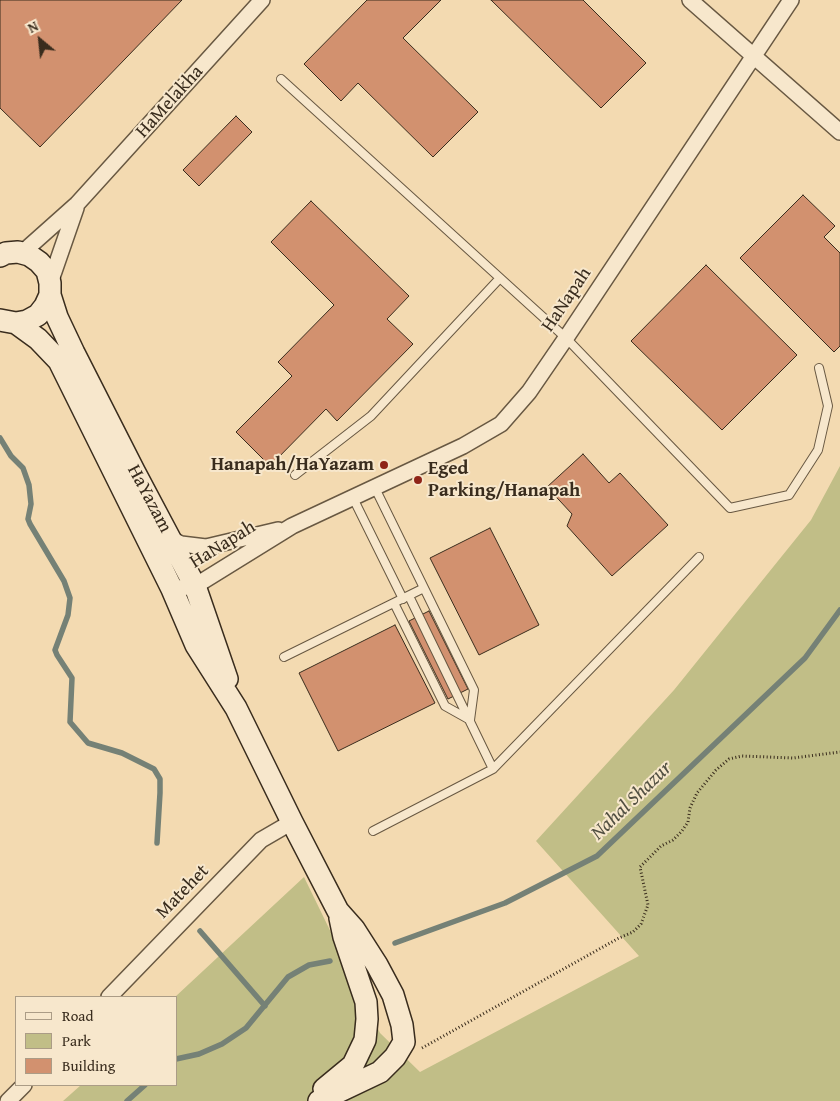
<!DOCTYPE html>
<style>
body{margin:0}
#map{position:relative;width:840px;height:1101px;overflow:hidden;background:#f3dab1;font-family:"Gentium Book Plus",serif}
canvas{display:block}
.legend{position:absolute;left:15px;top:996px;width:162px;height:90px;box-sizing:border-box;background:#f7e7cc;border:1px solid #ab9c86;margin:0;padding:6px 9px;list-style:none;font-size:15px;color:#392c1d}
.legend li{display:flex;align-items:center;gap:10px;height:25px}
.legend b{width:25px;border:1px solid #ab9c86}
.north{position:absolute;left:15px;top:15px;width:50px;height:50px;-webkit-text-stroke:4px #f7e7cc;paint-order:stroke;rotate:332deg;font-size:14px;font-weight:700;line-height:20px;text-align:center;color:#392c1d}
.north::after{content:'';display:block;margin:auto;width:18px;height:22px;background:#392c1d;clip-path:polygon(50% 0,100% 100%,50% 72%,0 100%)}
</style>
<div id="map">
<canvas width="840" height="1101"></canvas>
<ul class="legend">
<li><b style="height:6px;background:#f7e7cc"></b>Road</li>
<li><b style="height:14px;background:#c1be87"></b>Park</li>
<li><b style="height:14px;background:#d2916f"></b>Building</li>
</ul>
<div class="north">N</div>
</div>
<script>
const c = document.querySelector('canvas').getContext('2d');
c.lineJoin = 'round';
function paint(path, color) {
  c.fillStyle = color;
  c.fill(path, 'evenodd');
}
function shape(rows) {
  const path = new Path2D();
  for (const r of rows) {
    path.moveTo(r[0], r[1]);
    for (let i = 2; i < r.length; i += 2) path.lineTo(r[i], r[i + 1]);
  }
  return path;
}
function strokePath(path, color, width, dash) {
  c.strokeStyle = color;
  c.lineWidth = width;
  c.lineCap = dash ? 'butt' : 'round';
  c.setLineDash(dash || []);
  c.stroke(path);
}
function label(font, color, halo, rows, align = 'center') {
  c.font = font + ' "Gentium Book Plus",serif';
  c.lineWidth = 4;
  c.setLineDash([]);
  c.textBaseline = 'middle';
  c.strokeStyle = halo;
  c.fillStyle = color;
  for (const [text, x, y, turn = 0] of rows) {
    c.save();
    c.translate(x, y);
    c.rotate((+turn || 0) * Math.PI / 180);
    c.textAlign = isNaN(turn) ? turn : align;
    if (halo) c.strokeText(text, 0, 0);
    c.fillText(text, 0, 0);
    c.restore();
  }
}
paint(shape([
 [840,466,840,1101,63,1101,81,1085,176,1085,176,997,175,997,304,877,380,1033,420,1072,639,956,536,841,674,690,811,520]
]), '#c1be87');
strokePath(shape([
 [0,438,11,456,23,468,29,485,31,504,28,519,30,524,64,581,70,598,68,615,55,650,57,655,72,678,70,722,88,743,122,753,154,769,160,779,160,793,157,843],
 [200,931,265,1006],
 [395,943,505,903,597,856,805,658,840,610],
 [176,1059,199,1054,222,1044,246,1028,288,977,309,965,330,961],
 [127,1101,145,1085]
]), '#758176', 5.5);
const building = shape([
 [0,0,182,0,40,147,0,108,0,0],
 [367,0,441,0,403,38,478,112,433,157,358,83,341,101,304,64,367,0],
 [491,0,583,0,646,63,601,108,491,0],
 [236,116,252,132,199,186,183,170,236,116],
 [803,195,835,226,824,237,840,253,840,346,834,352,740,258,803,195],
 [311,201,409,296,387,319,413,344,337,421,326,409,270,466,236,432,292,376,278,362,334,305,271,242,311,201],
 [706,265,797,355,722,430,631,341,706,265],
 [583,454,609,483,620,473,668,525,612,576,567,526,572,514,547,487,583,454],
 [490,528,539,625,479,655,430,558,490,528],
 [429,611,468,689,448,699,409,621,429,611],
 [395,625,435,703,338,751,299,673,395,625]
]);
paint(building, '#d2916f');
strokePath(building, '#392c1d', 1);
const lane = shape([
 [281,79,566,338,730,508,789,495,818,450,828,406,819,368],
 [295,475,371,416,500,278],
 [375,488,474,690,470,720],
 [353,498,403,599],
 [409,596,493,769],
 [394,603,445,706,470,720],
 [284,657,424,588],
 [373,831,493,769,699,557]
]);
const street = shape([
 [690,0,840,132],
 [22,253,77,204,262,0],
 [50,283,76,208],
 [169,538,181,544,206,547,278,530],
 [172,589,195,586,292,526,463,446,501,424,529,392,566,338,791,0],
 [109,997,261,840,292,822],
 [8,1101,24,1085]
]);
const secondary = shape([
 [0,256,6,253,18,252,29,255,39,262,47,271,50,283,50,295,45,306,38,315,27,321,16,323,0,320],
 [50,295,57,317,74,353,134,471,195,586,227,679],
 [16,323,38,339,59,361,172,589,196,645,236,708,292,822,338,911,354,929,377,965,393,995,402,1025,404,1042,395,1057,380,1072,319,1101],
 [324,1089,353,1065,365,1040,367,1019,366,1002,344,937,340,918]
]);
strokePath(lane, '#685842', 10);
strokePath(street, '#685842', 18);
strokePath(secondary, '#392c1d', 24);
strokePath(shape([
 [422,1048,619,938,633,932,641,924,648,905,640,867,661,846,673,840,682,831,688,822,690,808,697,793,716,770,729,759,742,756,793,758,840,752]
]), '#392c1d', 3, [1, 2.5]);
strokePath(lane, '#f7e7cc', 8);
strokePath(street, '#f7e7cc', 15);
strokePath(secondary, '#f7e7cc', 21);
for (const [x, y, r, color] of [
 [384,465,5,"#8f2418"],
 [418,480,5,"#8f2418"]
]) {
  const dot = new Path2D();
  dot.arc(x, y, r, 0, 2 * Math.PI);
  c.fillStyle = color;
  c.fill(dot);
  strokePath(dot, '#f7e7cc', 2);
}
label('19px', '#392c1d', '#f7e7cc', [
 ["HaMelakha",170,102,-48],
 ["HaNapah",567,300,-56],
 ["HaYazam",149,499,62],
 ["HaNapah",223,545,-32],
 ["Matehet",183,892,-46]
]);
label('bold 19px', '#392c1d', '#f7e7cc', [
 ["Hanapah/HaYazam",374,465],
 ["Eged",428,469,"left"],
 ["Parking/Hanapah",428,491,"left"]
], 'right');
label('italic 20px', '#525042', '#f7e7cc', [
 ["Nahal Shazur",632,801,-44]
]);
</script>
